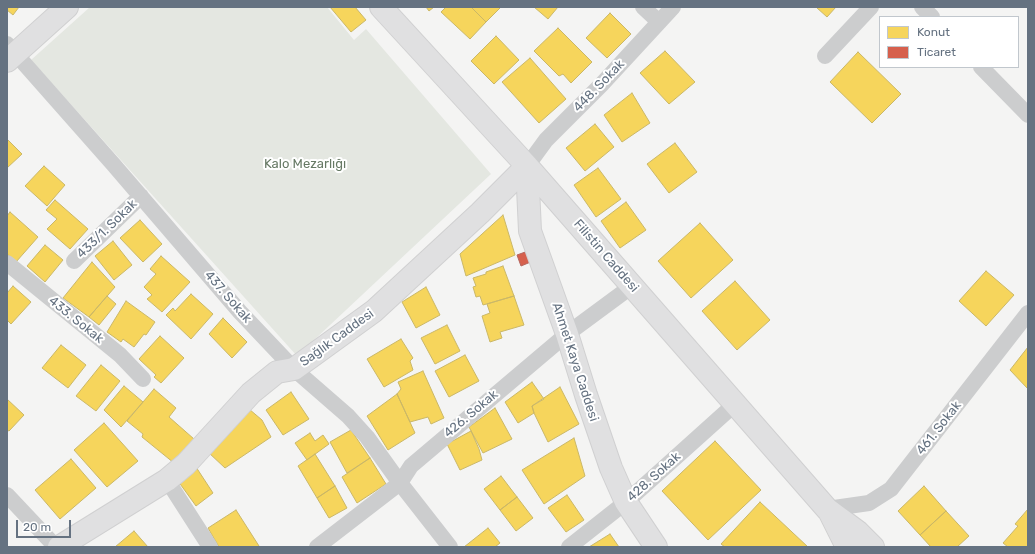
<!DOCTYPE html>
<meta charset="utf-8">
<style>
body{margin:0}
#map{position:relative;width:1035px;height:554px;overflow:hidden;background:#f4f4f3;font-family:Rubik,sans-serif}
canvas{display:block}
.frame{position:absolute;inset:0;border:8px solid #657281;pointer-events:none}
.legend{position:absolute;left:879px;top:16px;width:140px;height:52px;box-sizing:border-box;background:#fff;border:1px solid #c1c7cd;margin:0;padding:5px 7px;list-style:none;font-size:12px;color:#657281}
.legend li{display:flex;align-items:center;gap:8px;height:20px}
.legend b{width:20px;border:1px solid #c1c7cd}
.scale{position:absolute;left:16px;top:520px;width:55px;height:18px;box-sizing:border-box;border:2px solid #657281;border-top:0;padding-left:5px;font-size:12px;line-height:14px;white-space:nowrap;color:#657281;-webkit-text-stroke:3px #fff;paint-order:stroke}
</style>
<div id="map">
<canvas width="1035" height="554"></canvas>
<div class="frame"></div>
<ul class="legend">
<li><b style="height:11px;background:#f6d55c"></b>Konut</li>
<li><b style="height:11px;background:#d6604d"></b>Ticaret</li>
</ul>
<div class="scale">20 m</div>
</div>
<script>
const c = document.querySelector('canvas').getContext('2d');
c.lineJoin = 'round';
function paint(path, color) {
  c.fillStyle = color;
  c.fill(path, 'evenodd');
}
function shape(rows) {
  const path = new Path2D();
  for (const r of rows) {
    path.moveTo(r[0], r[1]);
    for (let i = 2; i < r.length; i += 2) path.lineTo(r[i], r[i + 1]);
  }
  return path;
}
function strokePath(path, color, width, dash) {
  c.strokeStyle = color;
  c.lineWidth = width;
  c.lineCap = dash ? 'butt' : 'round';
  c.setLineDash(dash || []);
  c.stroke(path);
}
function label(font, color, halo, rows, align = 'center') {
  c.font = font + ' Rubik,sans-serif';
  c.lineWidth = 4;
  c.setLineDash([]);
  c.textBaseline = 'middle';
  c.strokeStyle = halo;
  c.fillStyle = color;
  for (const [text, x, y, turn = 0] of rows) {
    c.save();
    c.translate(x, y);
    c.rotate((+turn || 0) * Math.PI / 180);
    c.textAlign = isNaN(turn) ? turn : align;
    if (halo) c.strokeText(text, 0, 0);
    c.fillText(text, 0, 0);
    c.restore();
  }
}
paint(shape([
 [90,7,327,7,354,40,366,29,491,174,297,356,31,60]
]), '#e4e7e1');
const homes = shape([
 [7,7,19,7,13,15,7,10,7,7],
 [330,7,355,7,366,20,351,32,330,7],
 [426,7,434,7,429,11,426,7],
 [446,7,471,7,486,22,470,39,441,12,446,7],
 [471,7,501,7,486,22,471,7],
 [534,7,558,7,548,19,534,7],
 [816,7,836,7,827,17,816,7],
 [610,13,631,34,607,58,586,38,610,13],
 [558,28,592,62,571,83,563,74,559,76,534,51,558,28],
 [496,36,519,60,494,84,471,61,496,36],
 [665,51,695,82,669,104,640,73,665,51],
 [858,52,901,94,872,123,830,82,858,52],
 [530,58,566,99,539,123,502,82,530,58],
 [632,93,650,123,622,142,604,115,632,93],
 [595,124,614,147,585,171,566,148,595,124],
 [7,139,22,154,7,168,7,139],
 [675,143,697,172,669,193,647,164,675,143],
 [44,166,65,185,47,206,25,186,44,166],
 [598,168,621,199,596,217,574,185,598,168],
 [55,200,88,229,70,249,47,229,57,219,46,210,55,200],
 [626,202,646,230,620,248,601,221,626,202],
 [10,212,38,237,16,262,7,254,7,216,10,212],
 [503,215,515,255,466,276,460,254,503,215],
 [140,220,162,244,143,262,120,238,140,220],
 [700,223,733,260,691,298,658,261,700,223],
 [113,241,132,265,114,280,95,256,113,241],
 [45,245,63,260,45,282,27,266,45,245],
 [161,256,190,282,162,312,147,299,152,295,144,287,156,274,150,269,161,256],
 [92,262,115,287,89,317,63,298,92,262],
 [503,266,514,296,483,305,480,296,476,297,473,287,476,286,473,278,486,274,486,272,503,266],
 [986,271,1014,295,986,326,959,301,986,271],
 [735,281,770,320,737,350,702,311,735,281],
 [13,286,31,302,11,324,7,320,7,293,13,286],
 [426,287,440,315,416,328,402,302,426,287],
 [191,294,213,314,191,339,166,315,173,308,175,311,191,294],
 [107,296,116,304,99,325,89,317,107,296],
 [514,296,524,325,500,332,502,338,490,342,482,316,490,313,487,304,514,296],
 [126,301,155,322,146,335,144,334,134,347,123,339,121,342,107,332,126,301],
 [223,318,247,342,232,358,209,334,223,318],
 [447,325,460,351,435,364,421,338,447,325],
 [160,336,184,358,161,383,154,377,156,375,139,359,160,336],
 [401,339,413,358,410,361,413,370,384,387,367,359,401,339],
 [61,345,86,365,68,388,42,368,61,345],
 [1028,347,1028,389,1010,370,1028,347],
 [465,355,479,381,449,397,435,371,465,355],
 [101,365,120,381,96,411,76,396,101,365],
 [423,371,444,418,431,424,428,417,410,422,397,394,401,389,398,382,423,371],
 [532,382,544,399,532,406,534,413,518,423,505,402,532,382],
 [124,386,143,402,121,427,104,410,124,386],
 [560,387,579,424,548,442,534,413,532,406,560,387],
 [154,389,176,408,169,417,194,439,174,463,142,437,143,434,127,421,154,389],
 [291,392,309,419,283,435,266,410,291,392],
 [397,394,415,433,388,450,367,416,397,394],
 [7,399,24,415,9,431,7,430,7,399],
 [495,408,512,439,483,453,469,427,495,408],
 [249,409,262,420,271,437,225,468,208,452,249,409],
 [104,423,138,461,107,487,74,450,104,423],
 [351,430,370,458,347,473,330,442,351,430],
 [471,431,479,449,482,460,460,470,447,444,471,431],
 [310,433,315,441,323,435,329,444,307,460,295,443,310,433],
 [574,438,585,476,544,504,522,470,574,438],
 [715,441,761,490,708,540,662,491,715,441],
 [315,454,335,486,317,498,298,466,315,454],
 [370,458,386,484,357,503,342,477,370,458],
 [71,459,96,488,60,519,35,490,71,459],
 [196,467,213,493,196,506,178,481,196,467],
 [501,476,517,497,500,510,484,489,501,476],
 [335,486,347,508,329,518,317,498,335,486],
 [924,486,946,511,920,535,898,511,924,486],
 [567,495,584,520,566,532,548,508,567,495],
 [517,497,533,518,516,531,500,510,517,497],
 [760,502,808,547,725,547,721,544,760,502],
 [1028,509,1028,547,1008,547,1003,543,1018,526,1015,524,1028,509],
 [236,510,259,546,257,547,219,547,208,528,236,510],
 [946,511,969,536,957,547,931,547,920,535,946,511],
 [488,528,500,543,495,547,464,547,488,528],
 [134,531,148,547,115,547,134,531],
 [610,534,619,547,589,547,610,534]
]);
paint(homes, '#f6d55c');
strokePath(homes, '#cab767', 1);
const shops = shape([
 [528,251,533,261,521,266,517,255,528,251]
]);
paint(shops, '#d6604d');
strokePath(shops, '#b4655d', 1);
const secondary = shape([
 [381,7,527,166,827,509,858,532,873,547],
 [7,61,67,7],
 [527,166,530,231,567,334,586,395,611,468,626,502,656,547],
 [829,511,847,547],
 [59,547,167,480,186,464,251,393,277,372,294,369,374,311,480,213,527,166]
]);
strokePath(secondary, '#d0d0d1', 24);
strokePath(shape([
 [643,7,659,22],
 [922,7,932,17],
 [7,44,113,164,240,312,294,369,348,416,367,437,400,483,450,547],
 [825,56,871,7],
 [981,67,1028,115],
 [527,166,546,140,602,84,673,7],
 [74,261,141,196],
 [7,263,120,355,143,379],
 [167,480,210,547],
 [7,495,56,547],
 [827,509,869,503,891,489,1028,313],
 [317,547,400,483,411,466,567,334,632,286],
 [569,547,626,502,735,404]
]), '#cccdce', 16);
strokePath(secondary, '#e0e0e1', 22);
label('13px', '#657281', '#fff', [
 ["448. Sokak",599,86,-46],
 ["433/1. Sokak",107,229,-44],
 ["Filistin Caddesi",606,256,49],
 ["437. Sokak",228,297,49],
 ["433. Sokak",76,320,39],
 ["Sağlık Caddesi",337,338,-36],
 ["Ahmet Kaya Caddesi",575,362,72],
 ["426. Sokak",471,414,-40],
 ["461. Sokak",939,428,-52],
 ["428. Sokak",654,477,-42]
]);
label('13px', '#667964', '#fff', [
 ["Kalo Mezarlığı",305,164]
]);
</script>
